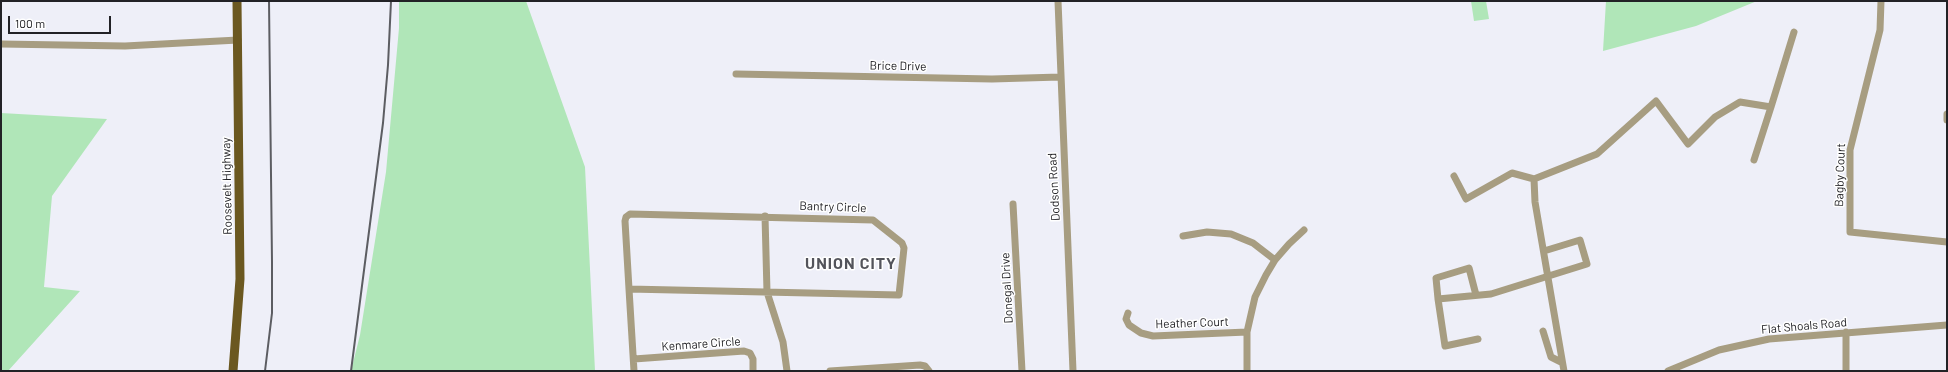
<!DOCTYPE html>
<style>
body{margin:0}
#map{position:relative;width:1948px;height:372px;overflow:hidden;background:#eeeff8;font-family:Barlow,sans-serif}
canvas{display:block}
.frame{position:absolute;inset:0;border:2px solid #222226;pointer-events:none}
.scale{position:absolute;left:8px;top:16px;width:103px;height:18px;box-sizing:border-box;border:2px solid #222226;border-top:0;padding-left:5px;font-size:12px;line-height:14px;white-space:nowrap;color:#222226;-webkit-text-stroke:3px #fff;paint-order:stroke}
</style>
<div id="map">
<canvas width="1948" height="372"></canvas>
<div class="frame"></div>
<div class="scale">100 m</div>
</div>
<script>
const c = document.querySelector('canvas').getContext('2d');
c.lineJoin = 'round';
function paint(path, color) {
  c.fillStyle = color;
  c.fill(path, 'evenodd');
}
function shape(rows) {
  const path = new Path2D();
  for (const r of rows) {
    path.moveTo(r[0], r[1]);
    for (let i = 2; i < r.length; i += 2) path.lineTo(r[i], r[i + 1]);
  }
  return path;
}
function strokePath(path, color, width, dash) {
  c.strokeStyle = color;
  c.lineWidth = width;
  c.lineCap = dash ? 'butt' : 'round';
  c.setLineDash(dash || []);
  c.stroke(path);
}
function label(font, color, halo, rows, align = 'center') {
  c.font = font + ' Barlow,sans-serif';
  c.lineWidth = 3;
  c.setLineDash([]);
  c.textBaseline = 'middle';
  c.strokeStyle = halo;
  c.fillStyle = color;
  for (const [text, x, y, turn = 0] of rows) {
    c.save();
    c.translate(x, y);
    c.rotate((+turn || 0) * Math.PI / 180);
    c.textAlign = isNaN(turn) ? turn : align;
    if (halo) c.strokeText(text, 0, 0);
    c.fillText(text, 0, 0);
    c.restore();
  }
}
paint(shape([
 [399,1,526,1,585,167,595,371,351,371,360,335,386,172,399,28],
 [1471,1,1486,1,1489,19,1474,21],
 [1606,1,1757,1,1696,26,1603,51],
 [1,113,107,119,52,196,44,287,80,291,8,371,1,371]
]), '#b0e6b8');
strokePath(shape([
 [1058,1,1073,371],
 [1881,1,1880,30,1850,150,1850,232,1947,242],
 [1,44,125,46,238,40],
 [736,74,992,79,1060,77],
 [1947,114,1947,120],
 [1754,160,1771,107],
 [1454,176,1466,199,1512,173,1534,179],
 [1013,204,1022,371],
 [765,216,767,292,783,342,787,371],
 [1183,236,1207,232,1231,234,1253,243,1275,260],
 [629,289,899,295,904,248,902,243,873,220,630,214,626,217,625,221,629,289,634,371],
 [1438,299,1436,278,1469,268,1476,295],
 [1128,313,1126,319,1129,325,1141,333,1153,336,1247,332],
 [1543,331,1551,357,1561,362],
 [1846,332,1846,371],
 [1478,339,1445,346,1438,299,1491,294,1587,264,1580,240,1544,251],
 [634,359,744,351,750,353,753,359,753,371],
 [830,371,920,365,925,366,929,371],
 [1247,371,1247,332,1255,297,1266,275,1275,260,1289,244,1304,230],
 [1564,371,1535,202,1534,179,1597,154,1656,101,1688,144,1715,117,1740,102,1771,107,1794,32],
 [1668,371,1719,350,1769,339,1947,325]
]), '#a79d81', 7);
strokePath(shape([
 [233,371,240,279,237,1]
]), '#6b5820', 9);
strokePath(shape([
 [265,371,272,313,272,262,269,1],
 [351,371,383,123,388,65,391,1]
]), '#5c5d62', 2);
label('12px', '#222226', '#fff', [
 ["Brice Drive",898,66,1],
 ["Bagby Court",1840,175,-88],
 ["Roosevelt Highway",227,186,-91],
 ["Dodson Road",1054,187,-93],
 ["Bantry Circle",833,207,2],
 ["Donegal Drive",1007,288,-93],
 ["Heather Court",1192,323,-2],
 ["Flat Shoals Road",1804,326,-5],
 ["Kenmare Circle",701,344,-4]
]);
c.letterSpacing = '1px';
label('bold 16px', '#53545b', '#fff', [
 ["UNION CITY",851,264]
]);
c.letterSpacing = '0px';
</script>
